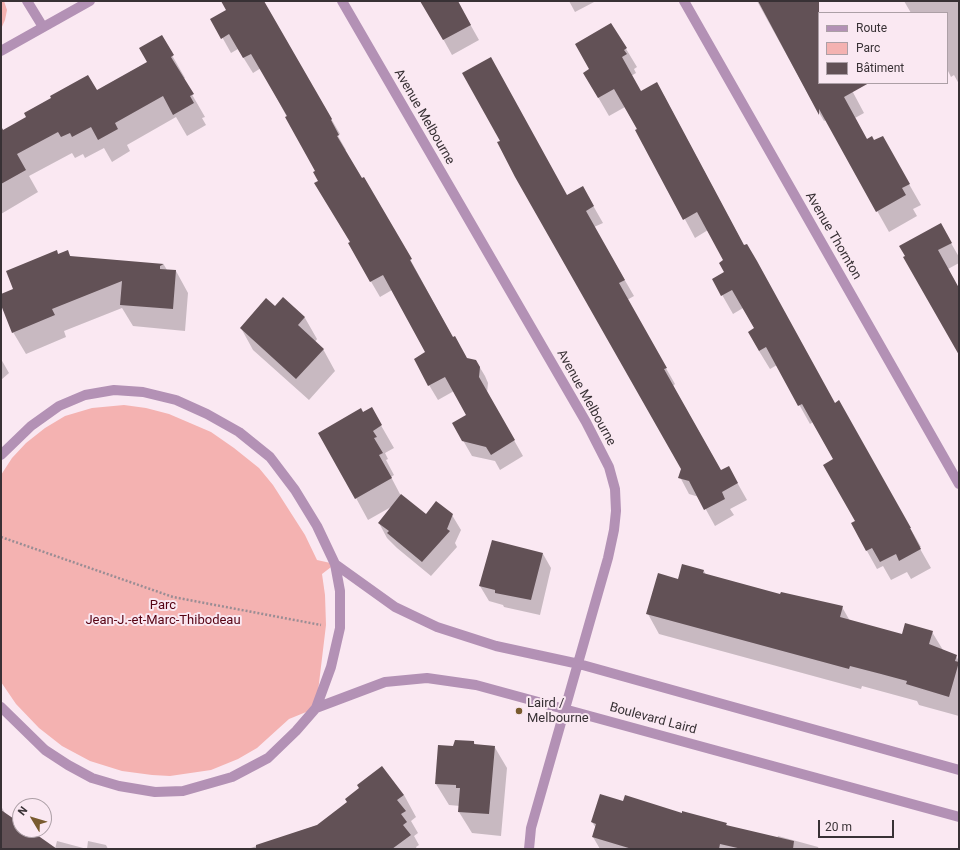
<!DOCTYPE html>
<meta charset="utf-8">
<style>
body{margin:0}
#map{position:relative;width:960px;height:850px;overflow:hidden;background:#fae8f2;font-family:Roboto,sans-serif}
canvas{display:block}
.frame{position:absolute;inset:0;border:2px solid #383135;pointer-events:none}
.legend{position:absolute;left:818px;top:12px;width:130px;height:72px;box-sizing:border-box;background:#fae8f2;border:1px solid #ac9fa6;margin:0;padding:5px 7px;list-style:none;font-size:12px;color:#383135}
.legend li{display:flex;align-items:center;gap:8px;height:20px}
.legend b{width:20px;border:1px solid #ac9fa6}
.north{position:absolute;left:12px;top:798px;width:40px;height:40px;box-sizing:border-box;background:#fae8f2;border:1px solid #ac9fa6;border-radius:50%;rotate:308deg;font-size:11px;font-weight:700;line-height:16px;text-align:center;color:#383135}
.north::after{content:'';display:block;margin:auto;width:14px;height:18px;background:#795b2f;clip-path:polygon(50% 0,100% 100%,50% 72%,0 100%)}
.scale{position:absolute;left:818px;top:820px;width:76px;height:18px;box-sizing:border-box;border:2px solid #383135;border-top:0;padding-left:5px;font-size:12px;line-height:14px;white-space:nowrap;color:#383135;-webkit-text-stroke:3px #fae8f2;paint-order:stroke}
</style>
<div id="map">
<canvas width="960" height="850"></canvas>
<div class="frame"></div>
<ul class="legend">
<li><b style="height:5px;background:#b391b5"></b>Route</li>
<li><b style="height:11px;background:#f4b2b1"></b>Parc</li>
<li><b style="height:11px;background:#625156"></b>Bâtiment</li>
</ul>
<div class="north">N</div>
<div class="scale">20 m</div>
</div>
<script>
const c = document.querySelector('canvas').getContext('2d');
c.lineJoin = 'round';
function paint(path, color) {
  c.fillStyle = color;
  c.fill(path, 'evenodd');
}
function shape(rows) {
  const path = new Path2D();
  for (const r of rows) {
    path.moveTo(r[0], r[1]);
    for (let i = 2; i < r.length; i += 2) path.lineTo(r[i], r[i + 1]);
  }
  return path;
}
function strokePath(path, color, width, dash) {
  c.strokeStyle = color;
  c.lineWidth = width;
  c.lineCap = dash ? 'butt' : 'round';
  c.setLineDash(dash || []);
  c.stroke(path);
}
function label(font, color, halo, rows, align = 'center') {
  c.font = font + ' Roboto,sans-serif';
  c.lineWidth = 4;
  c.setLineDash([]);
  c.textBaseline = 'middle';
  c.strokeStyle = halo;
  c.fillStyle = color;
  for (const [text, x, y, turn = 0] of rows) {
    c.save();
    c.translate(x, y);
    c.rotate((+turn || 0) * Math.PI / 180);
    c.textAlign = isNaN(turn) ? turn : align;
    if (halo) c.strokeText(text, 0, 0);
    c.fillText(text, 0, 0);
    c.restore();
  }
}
paint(shape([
 [1,1,4,1,7,10,5,20,1,29],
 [124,405,146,408,169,414,211,432,234,448,259,468,273,485,305,535,317,560,335,564,322,574,325,595,326,625,316,708,289,719,257,748,238,759,211,770,170,776,152,775,122,771,90,761,62,746,39,728,16,704,1,682,1,475,12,458,26,443,45,428,65,416,92,408]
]), '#f4b2b1');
paint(shape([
 [222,1,263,1,340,134,338,136,346,150,344,151,392,226,453,338,467,359,476,361,485,376,488,383,487,393,523,456,500,470,495,461,472,456,453,423,467,415,454,391,438,400,429,385,427,353,392,290,380,297,349,244,351,243,316,172,261,68,253,73,238,49,231,53,212,19,227,11],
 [422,1,457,1,479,40,452,55],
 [569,1,596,1,575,12],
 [757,1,801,1,819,14,819,83,848,83,864,113,855,118,867,140,874,141,882,137,921,205,913,209,917,216,889,232,826,120,824,121,812,101],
 [904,1,959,1,959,84,954,75,951,77,947,69,947,13,911,13],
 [611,24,637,67,634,69,636,73,631,76,641,92,657,83,744,246,835,404,838,402,921,547,919,547,931,568,911,579,907,572,891,580,883,566,877,569,852,524,857,521,834,460,813,422,810,424,777,365,770,369,759,351,755,329,743,308,733,314,713,279,725,272,725,261,708,230,695,238,625,107,609,116,584,73,590,69],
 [161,36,185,78,183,79,205,117,202,118,206,125,187,136,176,117,127,145,130,151,112,162,104,148,85,158,83,154,75,158,72,153,29,176,38,192,1,214,1,132,97,91,148,62],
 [583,188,603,223,594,227,634,296,627,300,675,384,673,386,721,471,729,468,747,500,730,509,734,515,715,526,699,497,689,494,680,477,682,469,567,197],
 [940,224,959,257,959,263,948,269,959,289,959,353,905,258],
 [67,251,71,257,164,265,167,270,176,271,188,293,185,331,133,326,122,308,64,331,66,337,26,354,13,332,1,302,1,295,14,290,57,252,58,255],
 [283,298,305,318,317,339,315,342,323,349,335,371,309,400,253,350,241,328,275,307],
 [1,359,9,373,1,380],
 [371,408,394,448,385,453,388,459,386,460,394,475,391,477,401,496,426,515,452,515,461,530,455,543,457,547,431,576,397,548,387,538,379,523,391,507,368,520,356,498,362,413],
 [543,554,551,568,540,615,504,607,503,605,489,601,480,586],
 [704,571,706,575,781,595,842,607,850,621,903,635,932,632,943,650,956,656,959,661,959,716,919,705,917,701,862,686,861,689,659,634,648,614,678,580],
 [474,742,475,745,494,746,507,768,501,836,472,833,459,812,460,806,449,805,436,784,454,747],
 [404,795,416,817,411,821,418,833,414,836,419,845,416,847,417,849,248,849],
 [624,802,726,824,727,826,777,838,778,836,818,847,819,849,600,849,593,837,596,828,592,822],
 [1,806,6,815,20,825,20,830,28,830,42,849,1,849],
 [57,841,87,849,88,841,106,845,108,849,55,849]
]), '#0003');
paint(shape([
 [221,1,264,1,332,119,331,120,339,135,337,136,362,178,364,177,412,259,410,260,453,337,455,336,467,358,476,360,480,367,479,377,515,440,491,455,486,447,462,441,452,423,466,415,445,377,428,386,414,359,425,352,383,275,370,282,348,243,350,242,314,183,318,181,313,172,315,171,285,117,287,116,251,54,243,58,229,34,221,39,210,19,226,10],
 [420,1,458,1,471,25,443,40],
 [758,1,819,1,819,83,869,83,844,97,867,139,872,136,874,140,883,136,910,184,902,188,906,195,876,212,819,109,819,115],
 [611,23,627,48,624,50,627,54,622,57,641,91,657,82,744,245,747,244,757,261,835,403,839,400,911,528,910,528,921,549,899,561,896,554,880,562,872,548,866,551,851,523,855,521,823,465,833,459,802,404,798,406,766,347,759,351,748,332,754,328,732,290,721,296,712,279,724,272,719,263,723,260,697,212,683,220,635,130,637,129,614,89,598,98,583,73,589,69,575,44],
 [162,35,174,55,171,57,194,94,190,96,194,103,173,115,163,96,115,123,118,129,98,140,91,127,72,137,70,133,61,137,58,132,17,154,26,170,1,184,1,126,3,130,26,117,24,113,51,98,50,96,88,75,97,90,147,62,139,48],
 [491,57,567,195,583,186,594,206,586,211,625,280,619,283,667,368,664,369,721,470,729,466,738,483,722,492,725,499,704,510,689,481,678,478,681,469,515,177,497,142,500,141,462,73],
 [941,223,952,243,938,250,959,288,959,355,903,257,905,256,899,246],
 [57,250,58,254,68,250,70,256,164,264,160,266,160,269,176,270,173,309,120,305,122,281,52,309,55,315,12,333,1,305,1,294,13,289,6,271],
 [283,297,305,317,298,325,324,349,296,379,240,328,266,298,275,306],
 [372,407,382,425,373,431,377,437,374,438,383,453,379,455,392,478,355,499,318,433,361,408,363,412],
 [401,494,426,514,436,501,453,514,447,529,450,531,422,562,387,533,389,531,378,523],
 [492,540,543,553,531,600,495,593,495,590,479,586],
 [682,564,704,570,703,573,780,594,781,592,843,606,840,617,902,634,905,623,933,631,929,644,957,655,955,661,959,662,949,697,906,684,907,681,881,674,850,666,849,669,646,614,658,573,678,579],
 [455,740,474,741,474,744,495,746,489,814,458,812,460,788,456,788,456,785,435,784,438,745,453,746],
 [382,766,404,795,397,800,406,811,401,814,407,822,403,825,411,835,392,849,256,849,256,845,317,825,347,802,345,799,359,788,357,785],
 [600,794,623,801,625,795,682,813,682,811,727,823,726,825,794,841,793,849,742,849,720,844,719,849,632,849,592,837,596,824,591,822],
 [1,810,20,823,20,830,30,830,57,849,1,849]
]), '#625156');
strokePath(shape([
 [1,537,173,597,321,625]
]), '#9a8d94', 2.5, [2, 2]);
strokePath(shape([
 [27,1,43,27],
 [342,1,586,422,609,467,615,489,616,511,614,530,608,558,531,828,529,849],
 [684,1,959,484],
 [1,51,90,1],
 [1,455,31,426,59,406,85,395,114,390,143,392,176,400,207,414,239,432,270,457,295,490,317,526,335,564,340,591,340,628,331,667,316,708,296,731,268,758,232,777,183,791,155,792,119,786,92,778,68,765,45,750,1,707],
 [335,564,395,607,437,627,496,646,579,664,959,770],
 [316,708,385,682,427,678,476,685,959,817]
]), '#b391b5', 10);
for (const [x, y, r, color] of [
 [519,711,4,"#795b2f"]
]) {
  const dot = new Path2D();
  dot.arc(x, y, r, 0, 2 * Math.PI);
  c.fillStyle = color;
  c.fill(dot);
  strokePath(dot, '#fae8f2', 1.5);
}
label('13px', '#383135', '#fae8f2', [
 ["Avenue Melbourne",424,117,60],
 ["Avenue Thornton",833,236,60],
 ["Avenue Melbourne",586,398,61],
 ["Boulevard Laird",653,719,15]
]);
label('13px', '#570313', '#fae8f2', [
 ["Parc",163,606],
 ["Jean-J.-et-Marc-Thibodeau",163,621]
]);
label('13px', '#383135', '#fae8f2', [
 ["Laird /",527,704],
 ["Melbourne",527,719]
], 'left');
</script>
